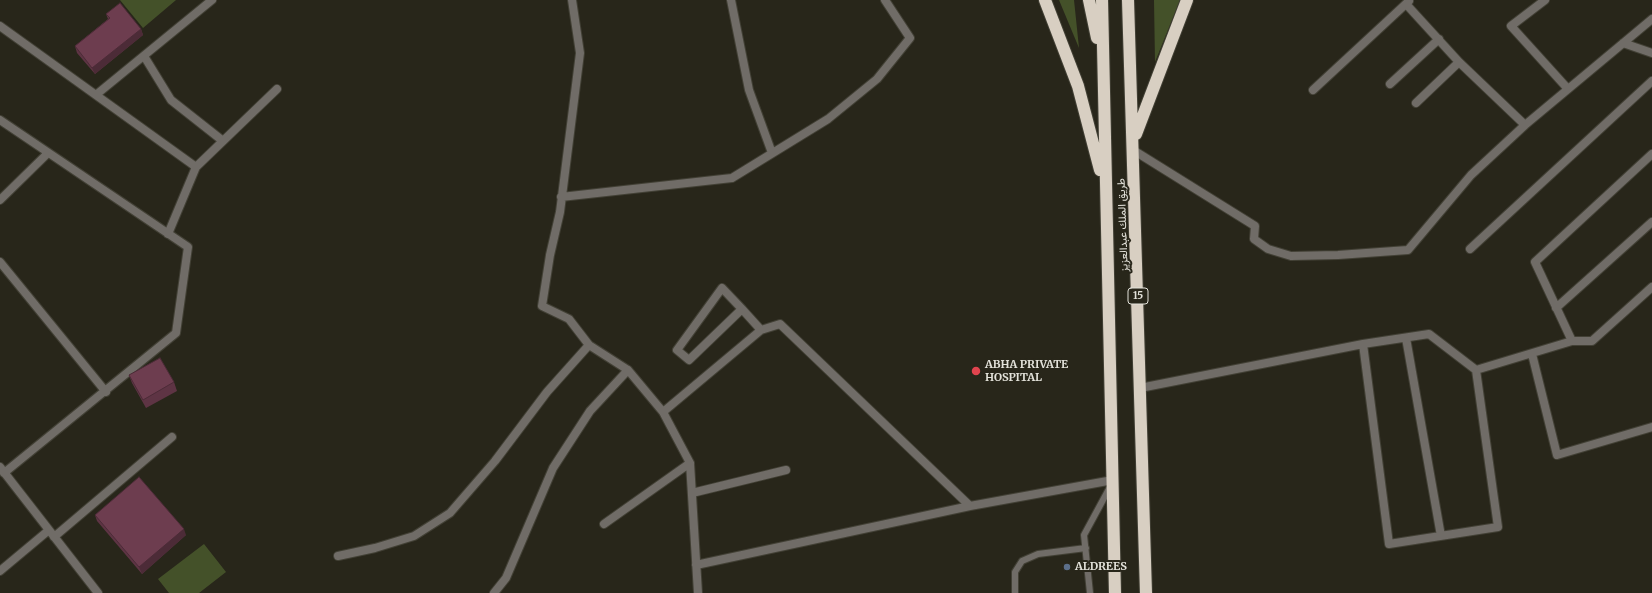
<!DOCTYPE html>
<meta charset="utf-8">
<style>
body{margin:0}
canvas{display:block;background:#28261a}
</style>
<canvas width="1652" height="593"></canvas>
<script>
const c = document.querySelector('canvas').getContext('2d');
c.lineJoin = 'round';
function paint(path, color) {
  c.fillStyle = color;
  c.fill(path, 'evenodd');
}
function shape(rows) {
  const path = new Path2D();
  for (const r of rows) {
    path.moveTo(r[0], r[1]);
    for (let i = 2; i < r.length; i += 2) path.lineTo(r[i], r[i + 1]);
  }
  return path;
}
function strokePath(path, color, width, dash) {
  c.strokeStyle = color;
  c.lineWidth = width;
  c.lineCap = dash ? 'butt' : 'round';
  c.setLineDash(dash || []);
  c.stroke(path);
}
function label(font, color, halo, rows, align = 'center') {
  c.font = font + ' Merriweather,Vazirmatn,serif';
  c.lineWidth = 4;
  c.setLineDash([]);
  c.textBaseline = 'middle';
  c.strokeStyle = halo;
  c.fillStyle = color;
  for (const [text, x, y, turn = 0] of rows) {
    c.save();
    c.translate(x, y);
    c.rotate((+turn || 0) * Math.PI / 180);
    c.textAlign = isNaN(turn) ? turn : align;
    if (halo) c.strokeText(text, 0, 0);
    c.fillText(text, 0, 0);
    c.restore();
  }
}
paint(shape([
 [120,0,176,0,143,28],
 [1059,0,1074,0,1079,48],
 [1154,0,1180,0,1155,62],
 [204,544,226,572,199,593,169,593,158,579]
]), '#445129');
const lane = shape([
 [1015,593,1015,572,1022,561,1038,554,1086,548],
 [1090,593,1084,535,1110,487]
]);
const street = shape([
 [572,0,580,53,560,212,550,255,542,306,569,319,589,345,628,370,663,412,690,463,698,593],
 [731,0,749,90,772,153],
 [1545,0,1511,26,1568,89],
 [1406,4,1459,62,1525,125],
 [0,26,196,167],
 [1623,43,1652,53],
 [144,56,171,100,223,141],
 [1390,84,1439,39],
 [1313,90,1409,1],
 [97,94,212,0],
 [1416,103,1459,62],
 [0,120,188,247,176,333,4,473],
 [1133,150,1255,226,1254,239,1268,249,1291,256,1338,255,1408,250,1471,175,1525,125,1652,19],
 [561,197,732,178,828,119,877,79,910,38,885,0],
 [0,200,48,153],
 [168,234,196,167,277,89],
 [1470,249,1652,81],
 [0,262,106,392],
 [1556,308,1652,222],
 [742,309,689,360,677,350,722,288,742,309,761,330,780,324,970,506],
 [1406,338,1441,536],
 [1572,341,1535,262,1652,154],
 [1363,344,1389,544,1498,527,1476,370],
 [1532,354,1557,455,1652,427],
 [1140,388,1363,344,1429,334,1476,370,1572,341,1592,341,1652,287],
 [663,412,761,330],
 [0,467,98,593],
 [692,493,786,470],
 [604,524,690,463],
 [54,537,172,437],
 [338,556,375,548,414,536,450,513,495,461,547,392,589,345],
 [696,565,970,506,1113,480],
 [0,571,49,530],
 [494,593,506,578,553,468,590,411,628,370]
]);
const highway = shape([
 [1045,0,1078,86,1100,170],
 [1089,0,1097,38],
 [1102,0,1115,593],
 [1128,0,1146,593],
 [1136,134,1187,0]
]);
strokePath(lane, '#424035', 8);
strokePath(street, '#424035', 10);
strokePath(highway, '#424035', 14);
strokePath(lane, '#706c67', 6);
strokePath(street, '#706c67', 8);
strokePath(highway, '#d8cfc2', 12);
paint(shape([
 [106,14,141,29,143,35,95,74,77,53,75,46,108,19],
 [129,375,174,382,177,391,146,408,132,383],
 [95,515,186,535,142,574,97,521]
]), '#5e3444');
paint(shape([
 [141,29,143,35,95,74,92,68],
 [184,529,186,535,142,574,139,567]
]), '#4c2b37');
const building = shape([
 [120,3,141,29,92,68,75,46,110,18,106,14,120,3],
 [160,358,174,382,143,400,129,375,160,358],
 [139,477,184,529,139,567,95,515,139,477]
]);
paint(building, '#6d3d4f');
strokePath(building, '#4c2b37', 1);
for (const [x, y, r, color] of [
 [976,371,5,"#e0444e"],
 [1067,567,4,"#5c6f8a"]
]) {
  const dot = new Path2D();
  dot.arc(x, y, r, 0, 2 * Math.PI);
  c.fillStyle = color;
  c.fill(dot);
  strokePath(dot, '#28261a', 1.5);
}
for (const [x, y, w] of [
 [1138,296,20]
]) {
  const box = new Path2D();
  box.roundRect(x - w / 2, y - 8, w, 16, 3);
  c.fillStyle = '#28261a';
  c.fill(box);
  strokePath(box, '#e3e2da', 1);
}
label('bold 10px', '#e3e2da', null, [
 ["15",1138,296]
]);
label('11px', '#e3e2da', '#28261a', [
 ["طريق الملك عبدالعزيز",1123,225,-92]
]);
label('bold 11px', '#e3e2da', '#28261a', [
 ["ABHA PRIVATE",985,365],
 ["HOSPITAL",985,378],
 ["ALDREES",1075,567]
], 'left');
</script>
